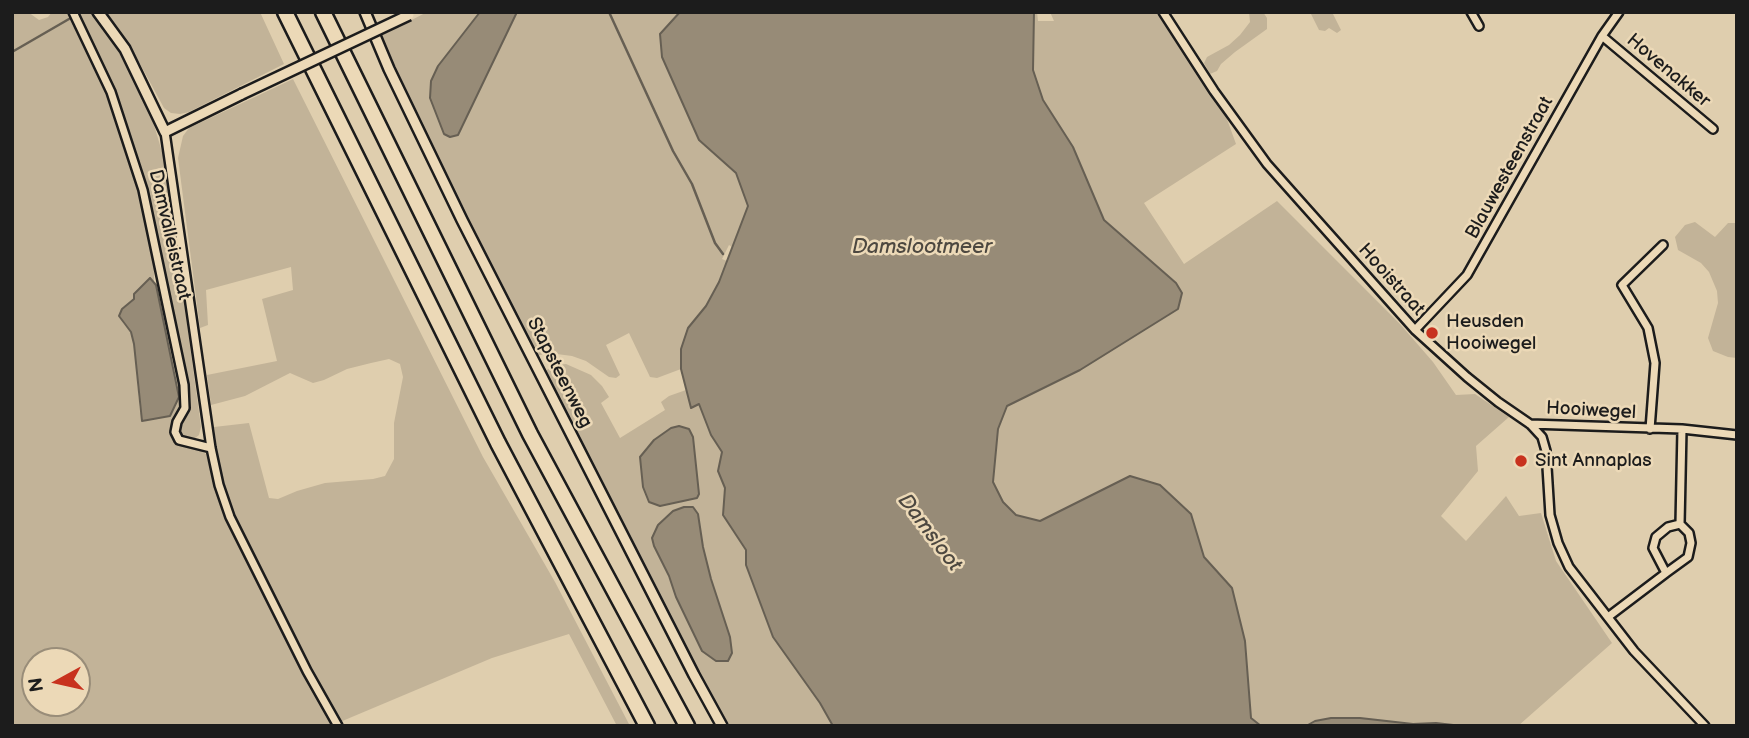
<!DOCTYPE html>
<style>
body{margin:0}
#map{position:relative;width:1749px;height:738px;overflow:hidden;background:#dfceae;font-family:"Balsamiq Sans",sans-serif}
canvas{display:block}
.frame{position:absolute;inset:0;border:14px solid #1c1c1c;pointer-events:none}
.north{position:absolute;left:21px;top:647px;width:70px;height:70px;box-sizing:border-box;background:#ecd9b7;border:2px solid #998d79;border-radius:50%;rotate:262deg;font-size:19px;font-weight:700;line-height:28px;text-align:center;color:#1c1c1c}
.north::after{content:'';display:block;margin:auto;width:24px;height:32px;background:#c8321e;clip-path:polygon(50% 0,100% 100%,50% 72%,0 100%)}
</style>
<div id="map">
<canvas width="1749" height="738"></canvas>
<div class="frame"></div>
<div class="north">N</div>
</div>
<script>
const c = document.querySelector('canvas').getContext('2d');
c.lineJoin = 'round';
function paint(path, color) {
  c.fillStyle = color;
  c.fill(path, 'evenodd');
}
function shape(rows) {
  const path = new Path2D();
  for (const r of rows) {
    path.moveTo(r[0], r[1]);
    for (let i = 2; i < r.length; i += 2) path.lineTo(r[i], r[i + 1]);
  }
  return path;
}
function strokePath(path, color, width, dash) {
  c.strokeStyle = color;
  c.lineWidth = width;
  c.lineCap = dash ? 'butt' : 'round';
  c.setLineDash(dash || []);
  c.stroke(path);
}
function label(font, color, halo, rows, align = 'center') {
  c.font = font + ' "Balsamiq Sans",sans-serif';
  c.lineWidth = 5;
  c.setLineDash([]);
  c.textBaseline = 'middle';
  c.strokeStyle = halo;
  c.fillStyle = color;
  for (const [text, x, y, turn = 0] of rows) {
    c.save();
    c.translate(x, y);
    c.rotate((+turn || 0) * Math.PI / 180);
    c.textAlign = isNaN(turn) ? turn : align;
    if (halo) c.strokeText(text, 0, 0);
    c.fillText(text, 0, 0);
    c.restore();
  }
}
paint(shape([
 [12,12,28,12,39,20,48,17,52,12,70,12,100,72,112,103,138,187,154,257,154,282,150,278,134,294,134,299,122,309,123,323,131,332,134,344,140,413,175,407,178,400,182,405,171,427,169,432,172,439,178,445,198,449,206,454,221,508,333,726,12,726],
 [35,661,77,661,77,703,35,703],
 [75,12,91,12,129,67,154,125,165,162,201,427,199,435,194,439,180,437,179,432,189,405,146,190,116,96,98,56],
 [106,12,260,12,284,64,189,112,180,114,171,113,164,108,133,51],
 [427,12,480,12,438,66,450,137,458,135,517,12,680,12,660,34,699,140,736,173,748,206,732,247,729,245,722,259,727,261,719,282,706,306,688,329,681,349,681,369,657,378,650,377,629,333,606,345,620,375,616,378,609,377,586,361,572,356,549,353,536,356,443,170,381,36],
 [1034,12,1037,12,1038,21,1054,21,1050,12,1157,12,1224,111,1236,144,1144,203,1184,264,1277,201,1400,324,1433,362,1456,395,1475,394,1509,417,1476,446,1478,471,1441,516,1466,541,1506,496,1519,516,1541,513,1556,561,1612,643,1518,726,1462,726,1436,723,1413,724,1360,718,1315,721,1306,726,1261,726,1251,718,1245,641,1232,588,1204,557,1191,514,1160,485,1130,476,1040,521,1016,515,1003,502,993,482,998,429,1007,406,1080,370,1178,308,1176,283,1104,220,1073,147,1043,100,1033,70],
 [1249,12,1263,12,1267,18,1267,29,1235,52,1221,64,1217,71,1210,74,1204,63,1207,57,1229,45,1240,35,1250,22],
 [1310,12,1332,12,1341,30,1337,33,1329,28,1325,31,1319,30],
 [293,79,483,457,555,582,630,726,617,726,569,634,492,658,340,722,235,517,220,474,214,427,249,423,269,498,278,499,297,491,325,483,373,479,385,476,394,459,394,423,403,377,400,364,389,359,371,363,347,369,324,380,313,383,290,373,245,396,211,405,207,375,277,361,262,299,293,290,291,267,206,290,208,325,200,328,178,158,183,136,189,128],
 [1695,222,1715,237,1728,223,1737,223,1737,358,1728,357,1713,351,1708,338,1718,303,1717,291,1709,272,1701,263,1678,250,1675,237,1685,225],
 [566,364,591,375,602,386,609,397,601,403,620,438,665,410,661,402,669,396,686,390,691,407,699,404,711,435,722,452,718,471,725,488,723,515,746,551,746,565,773,637,820,703,833,726,729,726,696,668,545,371,555,365],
 [671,428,697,498,660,506,646,448],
 [684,507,698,514,703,547,711,579,730,637,696,637,654,546,652,538,667,516,673,511]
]), '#c2b398');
const water = shape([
 [480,12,517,12,458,135,450,137,444,134,430,98,431,81,438,66,480,12],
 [680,12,1034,12,1033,70,1043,100,1073,147,1104,220,1176,283,1182,293,1178,309,1080,370,1007,406,998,429,993,482,1003,502,1016,515,1040,521,1130,476,1160,485,1191,514,1204,557,1232,588,1245,641,1251,718,1261,726,833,726,820,703,773,637,746,565,746,550,723,515,725,488,718,471,722,452,711,435,699,404,691,408,681,369,681,349,688,328,706,306,719,282,748,206,736,173,699,140,662,57,660,34,680,12],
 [150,278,156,285,179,397,170,416,142,421,134,344,131,332,119,316,122,309,134,299,134,294,150,278],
 [679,426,689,429,693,437,699,494,697,498,660,506,649,502,643,487,640,457,654,440,671,428,679,426],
 [684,507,693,507,698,514,703,547,711,579,730,637,732,653,728,661,716,661,702,651,676,597,669,576,654,546,652,538,658,525,673,511,684,507],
 [1331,718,1360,718,1413,724,1436,723,1462,726,1306,726,1315,721,1331,718]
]);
paint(water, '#978b77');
strokePath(water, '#665f53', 2);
strokePath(shape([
 [609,12,673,151,692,184,715,243,723,254],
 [12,52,69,19]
]), '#665f53', 2.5);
const minor = shape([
 [73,12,111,92,143,190,184,385,185,408,177,422,175,432,179,440,211,448],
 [1163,12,1214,91,1267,164,1299,200,1415,330,1467,377,1498,402,1530,424,1542,437,1546,451,1550,515,1558,543,1569,567,1634,651,1705,726],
 [1471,12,1479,26],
 [1602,36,1713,129],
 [165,132,211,448,219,485,230,517,307,671,338,726],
 [1415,330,1467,275,1602,36,1619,12],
 [1530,424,1682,429,1737,435],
 [1650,429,1655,363,1648,328,1622,285,1663,245],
 [1666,573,1688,557,1691,543,1689,533,1680,524],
 [1608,617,1666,573,1653,548,1656,537,1668,527,1680,524,1682,429]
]);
const tertiary = shape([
 [98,12,125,49,165,132,242,94],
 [365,12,389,69,462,220,694,675,722,726]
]);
const motorway = shape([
 [285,12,498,443,647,726],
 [323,12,530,434,687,726]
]);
strokePath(minor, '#1c1c1c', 12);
strokePath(tertiary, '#1c1c1c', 14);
strokePath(motorway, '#1c1c1c', 19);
strokePath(minor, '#ecd9b7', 7);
strokePath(tertiary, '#ecd9b7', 9);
strokePath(motorway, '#ecd9b7', 14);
const tertiaryBridge = shape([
 [242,94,409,15]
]);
strokePath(tertiaryBridge, '#1c1c1c', 14, []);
strokePath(tertiaryBridge, '#ecd9b7', 9);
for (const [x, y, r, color] of [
 [1432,333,7,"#c8321e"],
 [1521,461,7,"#c8321e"]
]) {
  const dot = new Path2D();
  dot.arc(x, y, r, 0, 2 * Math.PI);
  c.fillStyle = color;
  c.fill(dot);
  strokePath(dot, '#ecd9b7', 2.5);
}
label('19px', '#1c1c1c', '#ecd9b7', [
 ["Hovenakker",1668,71,40],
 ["Blauwesteenstraat",1510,168,-61],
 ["Damvalleistraat",169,235,77],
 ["Hooistraat",1391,280,48],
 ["Stapsteenweg",559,373,63],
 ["Hooiwegel",1591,411,3]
]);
label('19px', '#1c1c1c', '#ecd9b7', [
 ["Heusden",1446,322],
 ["Hooiwegel",1446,344],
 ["Sint Annaplas",1535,461]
], 'left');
label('italic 21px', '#4d4840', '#ecd9b7', [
 ["Damslootmeer",922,248],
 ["Damsloot",929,533,53]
]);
</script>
